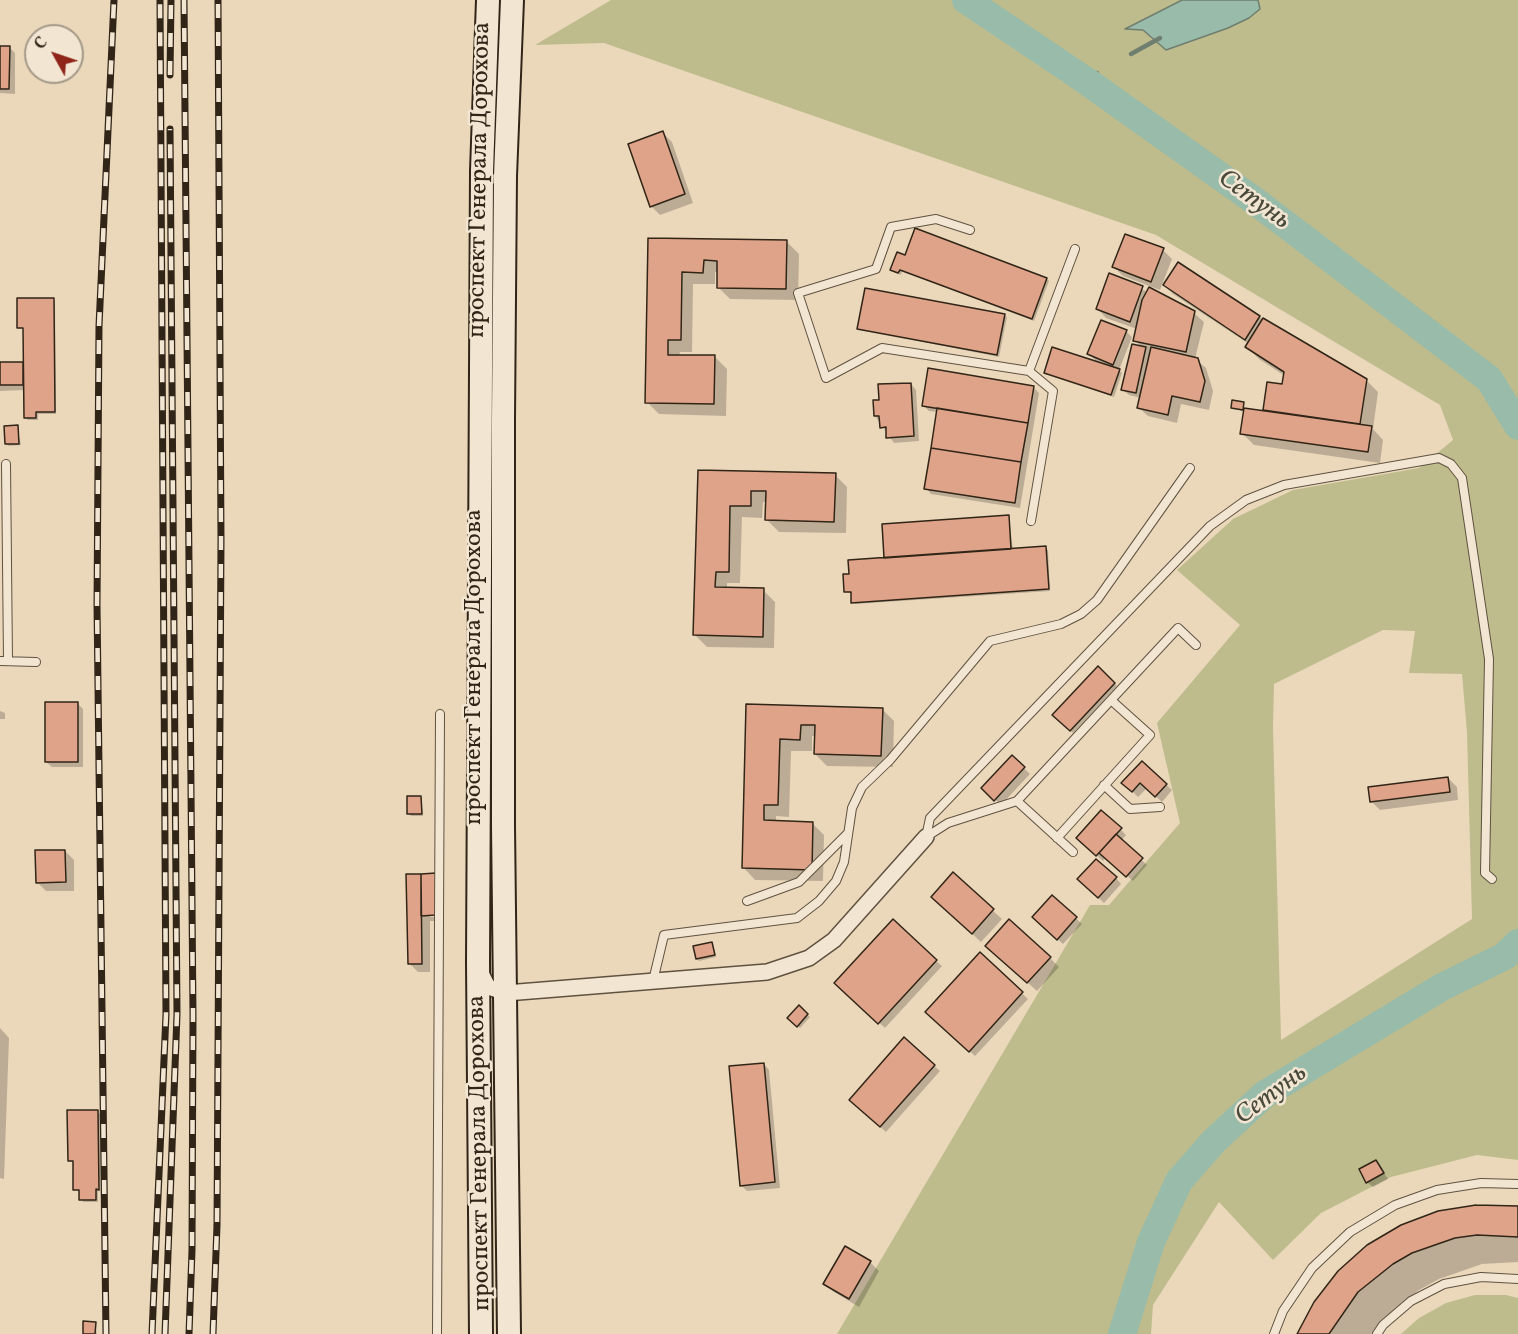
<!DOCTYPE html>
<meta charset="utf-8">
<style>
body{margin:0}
#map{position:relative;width:1518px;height:1334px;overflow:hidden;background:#ebd8bb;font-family:Vollkorn,serif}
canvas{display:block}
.north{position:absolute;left:24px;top:24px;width:60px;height:60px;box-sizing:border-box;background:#f2e6d3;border:2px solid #a49988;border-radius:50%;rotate:310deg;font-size:16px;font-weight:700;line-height:24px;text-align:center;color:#302517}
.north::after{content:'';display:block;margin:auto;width:21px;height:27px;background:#8f2418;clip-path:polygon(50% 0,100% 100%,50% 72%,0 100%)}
</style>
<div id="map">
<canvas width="1518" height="1334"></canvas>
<div class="north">С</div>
</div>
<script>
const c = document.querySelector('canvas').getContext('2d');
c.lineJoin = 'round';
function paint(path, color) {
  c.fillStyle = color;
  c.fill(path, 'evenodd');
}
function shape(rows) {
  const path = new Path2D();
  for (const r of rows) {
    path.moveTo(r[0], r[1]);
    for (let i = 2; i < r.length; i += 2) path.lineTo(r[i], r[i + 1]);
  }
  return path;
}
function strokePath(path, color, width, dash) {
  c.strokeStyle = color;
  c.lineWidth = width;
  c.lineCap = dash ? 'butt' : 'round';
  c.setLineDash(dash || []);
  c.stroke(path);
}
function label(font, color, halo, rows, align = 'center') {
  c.font = font + ' Vollkorn,serif';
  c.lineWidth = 5;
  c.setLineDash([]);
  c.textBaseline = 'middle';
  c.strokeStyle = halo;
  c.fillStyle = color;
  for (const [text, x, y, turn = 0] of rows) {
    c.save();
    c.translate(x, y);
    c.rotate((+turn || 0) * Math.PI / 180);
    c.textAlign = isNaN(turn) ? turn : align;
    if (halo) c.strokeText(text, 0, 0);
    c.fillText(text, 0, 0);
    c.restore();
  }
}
paint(shape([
 [611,0,1518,0,1518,1160,1477,1155,1391,1177,1321,1213,1273,1260,1219,1202,1153,1305,1151,1334,837,1334,1090,905,1109,905,1180,823,1157,723,1240,625,1177,570,1233,519,1293,490,1419,468,1453,440,1440,405,1156,235,604,43,535,45],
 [1383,630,1415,631,1409,673,1462,674,1467,732,1472,919,1281,1040,1273,727,1274,684],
 [1475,1295,1506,1295,1518,1298,1518,1334,1401,1334,1419,1318,1446,1303]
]), '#bebc8c');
const water = shape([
 [1182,0,1258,0,1260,9,1249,18,1228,28,1166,50,1143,30,1125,29,1182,0]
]);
paint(water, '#9ba');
strokePath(water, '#6f7f6f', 1.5);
paint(shape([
 [0,47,10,48,15,53,15,94,0,93],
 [663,133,672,142,693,203,660,215,651,206],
 [650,239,787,242,799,254,798,300,730,299,718,287,719,272,715,272,715,284,693,284,692,352,680,352,679,356,715,357,727,369,726,416,659,414,647,402],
 [1163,250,1172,259,1160,290,1123,276,1114,267],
 [906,256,1047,279,1049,281,1034,321,902,271,901,275,894,272,892,270],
 [1110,275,1194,313,1204,322,1195,359,1206,368,1213,391,1209,410,1181,404,1177,423,1148,416,1139,408,1141,398,1129,395,1123,390,1142,348,1135,340,1137,329,1106,318,1098,309],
 [1164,285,1259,317,1366,380,1378,392,1373,429,1383,440,1380,463,1254,445,1242,433,1245,412,1233,408,1243,403,1245,410,1264,412,1268,384,1283,386,1285,376,1259,359,1247,347,1249,344,1173,294],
 [53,299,55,302,56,414,38,414,38,420,28,420,25,418,25,390,0,391,0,363,23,363,25,365,25,329,19,327],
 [1004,315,1007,317,999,357,858,329],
 [1102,321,1127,332,1132,337,1119,370,1122,373,1114,397,1045,372,1099,364,1089,354],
 [911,384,916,390,919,441,894,443,875,416,880,401],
 [1033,387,1039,393,1020,508,931,494,926,488,938,412,929,411,923,405],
 [17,427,21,445,9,446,6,444],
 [699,471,835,475,847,487,846,533,779,532,767,520,767,502,763,502,762,518,742,517,740,583,727,583,727,589,763,590,775,602,774,648,707,647,695,635],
 [1009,517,1013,550,1045,548,1048,550,1050,591,855,604,852,594,846,591,851,575,886,559],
 [1098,668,1117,686,1073,733,1055,715],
 [77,703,83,709,83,767,52,767,46,762],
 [748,705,882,709,894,721,893,767,827,766,815,754,816,736,812,736,812,751,791,751,789,817,776,816,776,822,812,823,824,835,823,881,755,880,743,867],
 [0,711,5,713,5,719,0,719],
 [1012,757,1030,774,1001,805,983,788],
 [1142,763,1172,790,1162,802,1147,788,1138,797,1124,783],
 [1448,778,1457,787,1458,800,1380,810,1371,801],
 [421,797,423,816,411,816,409,814],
 [1120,829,1126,835,1121,841,1147,865,1133,881,1106,857,1103,861,1083,843],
 [65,851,74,860,74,891,46,891,37,882],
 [408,875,430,917,441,917,441,921,430,921,430,972,418,972,409,963],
 [953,875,1002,919,981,942,942,906],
 [1116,878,1121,884,1104,903,1085,885],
 [1053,897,1082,924,1063,944,1040,923],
 [711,944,716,957,699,961,697,959],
 [980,954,1028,999,975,1056,927,1012],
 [996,954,1050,958,1059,967,1037,991],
 [936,961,942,966,885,1028,842,989],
 [799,1007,810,1017,800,1028,789,1018],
 [0,1028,9,1038,4,1179,0,1178],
 [905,1040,940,1071,886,1132,856,1105],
 [764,1064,769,1070,780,1188,747,1191,741,1185],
 [97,1112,100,1114,100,1191,98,1191,98,1202,83,1202,81,1192,74,1189,74,1163,69,1160],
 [1376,1161,1388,1179,1373,1187,1367,1182],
 [1518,1207,1518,1262,1482,1264,1439,1279,1419,1290,1384,1319,1373,1334,1299,1334,1339,1272],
 [845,1248,870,1262,879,1271,859,1307,834,1292,825,1284],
 [95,1324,97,1334,84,1334]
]), '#0003');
strokePath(shape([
 [1131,54,1160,38],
 [1085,80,1097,73]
]), '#6f7f6f', 4.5);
strokePath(shape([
 [966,0,1085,80,1255,201,1489,379,1518,426],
 [1122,1334,1151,1242,1179,1181,1214,1141,1265,1094,1442,987,1505,956,1518,943]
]), '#9ba', 28);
const building = shape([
 [0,46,10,46,9,89,0,89,0,46],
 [663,131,685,194,650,207,628,144,663,131],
 [915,228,1047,278,1032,319,900,270,898,273,890,270,897,252,905,255,915,228],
 [1125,234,1164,248,1151,282,1112,267,1125,234],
 [648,238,787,240,786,289,717,288,717,261,704,260,703,273,682,272,681,340,668,340,668,355,715,355,714,404,645,403,648,238],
 [1178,262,1260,316,1245,340,1163,285,1178,262],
 [1109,273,1143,286,1130,322,1096,309,1109,273],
 [1149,287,1195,311,1186,352,1133,341,1142,300,1149,287],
 [865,288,1005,314,997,355,857,329,865,288],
 [17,298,54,298,55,412,36,412,36,418,24,418,23,328,17,328,17,298],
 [1263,318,1367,379,1360,424,1263,410,1267,382,1282,384,1284,372,1245,347,1263,318],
 [1101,320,1127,330,1113,365,1087,354,1101,320],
 [1132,344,1146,347,1136,393,1121,390,1132,344],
 [1052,347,1120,369,1111,395,1044,373,1052,347],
 [1151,347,1198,358,1205,381,1200,402,1172,396,1168,415,1137,408,1151,347],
 [0,362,23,362,23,385,0,385,0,362],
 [928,368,1034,386,1028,423,922,406,928,368],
 [911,383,914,436,886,438,886,427,880,428,879,416,874,416,873,400,879,400,878,384,911,383],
 [1232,400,1244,402,1243,410,1231,408,1232,400],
 [937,408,1028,423,1021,462,931,448,937,408],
 [1244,408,1372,426,1368,452,1240,434,1244,408],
 [18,425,19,444,5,444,4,426,18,425],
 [931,448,1021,462,1015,503,924,489,931,448],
 [698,470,836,473,834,522,765,520,766,491,751,491,751,506,730,506,729,572,716,572,715,587,764,588,763,637,693,635,698,470],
 [1009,515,1011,549,884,558,882,524,1009,515],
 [1046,546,1049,589,851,603,851,592,844,592,843,574,849,574,848,560,1046,546],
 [1098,666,1115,683,1070,731,1052,715,1098,666],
 [45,702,78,702,78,762,45,762,45,702],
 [746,704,883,708,881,756,814,754,815,725,801,725,800,740,780,739,778,805,764,805,764,820,813,822,812,870,742,868,746,704],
 [1012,755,1025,767,994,801,981,788,1012,755],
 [1142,761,1167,784,1155,797,1140,783,1132,792,1121,783,1142,761],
 [1448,777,1450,792,1370,802,1368,787,1448,777],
 [407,796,421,796,422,814,407,814,407,796],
 [1101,810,1122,828,1096,856,1076,838,1101,810],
 [1116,834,1143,858,1126,877,1099,853,1116,834],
 [35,850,65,850,66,882,36,883,35,850],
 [1096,859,1117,877,1098,898,1077,879,1096,859],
 [953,872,994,909,972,934,931,897,953,872],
 [436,873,436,915,421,916,421,874,436,873],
 [406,874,421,874,422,964,408,964,406,874],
 [1052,895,1077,917,1057,940,1032,917,1052,895],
 [893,919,937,960,878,1024,834,983,893,919],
 [1009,919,1051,957,1027,983,985,946,1009,919],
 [712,942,715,955,696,959,693,946,712,942],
 [980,952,1023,992,969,1052,925,1012,980,952],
 [799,1005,808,1014,797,1027,787,1018,799,1005],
 [904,1037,935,1065,880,1127,849,1100,904,1037],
 [764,1063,775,1182,740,1186,729,1066,764,1063],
 [67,1110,98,1110,99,1190,96,1189,96,1200,79,1200,79,1190,73,1190,73,1161,68,1161,67,1110],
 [1376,1160,1384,1173,1366,1183,1359,1169,1376,1160],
 [1476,1205,1518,1206,1518,1237,1477,1235,1455,1238,1412,1253,1393,1264,1358,1292,1329,1334,1297,1334,1314,1302,1338,1271,1367,1245,1401,1225,1438,1211,1476,1205],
 [845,1246,871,1261,849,1299,823,1284,845,1246],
 [83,1321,96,1322,95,1334,83,1334,83,1321]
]);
paint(building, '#dea388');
strokePath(building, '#302517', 1.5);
const service = shape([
 [970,230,936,219,891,227,876,269,798,293,826,378,882,348,1029,371,1053,391,1031,521],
 [1029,371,1075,249],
 [6,464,8,661],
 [0,661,36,662],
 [1104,785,1130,809,1160,807],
 [1017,801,1178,628,1196,645],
 [926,837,930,818,1210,526,1246,500,1284,485,1439,458,1451,464,1462,478,1489,659,1485,873,1492,879],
 [926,837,948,823,1017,801,1073,852],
 [1057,838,1150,735,1111,700],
 [747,901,799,882,848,833],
 [653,981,664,935,797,918,819,901,836,881,844,862,852,808,862,787,890,760,990,641,1061,624,1081,614,1097,600,1190,468],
 [437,1334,440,714],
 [1274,1334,1283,1311,1312,1268,1350,1232,1395,1205,1437,1190,1481,1183,1518,1184],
 [1377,1334,1383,1325,1411,1301,1444,1284,1481,1277,1518,1279]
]);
const minor = shape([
 [480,971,488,987,506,993,767,972,809,958,834,940,926,837]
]);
const secondary = shape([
 [481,1334,478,961,482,171,488,0],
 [509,1334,503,826,503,419,505,176,512,0]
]);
strokePath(service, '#5f5240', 10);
strokePath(minor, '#5f5240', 18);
strokePath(secondary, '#302517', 26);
strokePath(service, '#f2e6d3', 8);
strokePath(minor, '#f2e6d3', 15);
strokePath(secondary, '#f2e6d3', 22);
const rail = shape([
 [184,0,193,1015,192,1250,189,1334],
 [170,75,171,0],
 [106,1334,97,605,99,326,114,0],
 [152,1334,166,1014,160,0],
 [165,1334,177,1014,170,129],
 [213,1334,217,1225,221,540,218,0]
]);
strokePath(rail, '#302517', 7);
strokePath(rail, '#f2e6d3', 4.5, [14]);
label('24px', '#302517', '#f2e6d3', [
 ["проспект Генерала Дорохова",481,180,-89],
 ["проспект Генерала Дорохова",476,667,-90],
 ["проспект Генерала Дорохова",481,1153,-91]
]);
label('italic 26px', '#4a4a3c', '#f2e6d3', [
 ["Сетунь",1253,201,36],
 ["Сетунь",1272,1096,-37]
]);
</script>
